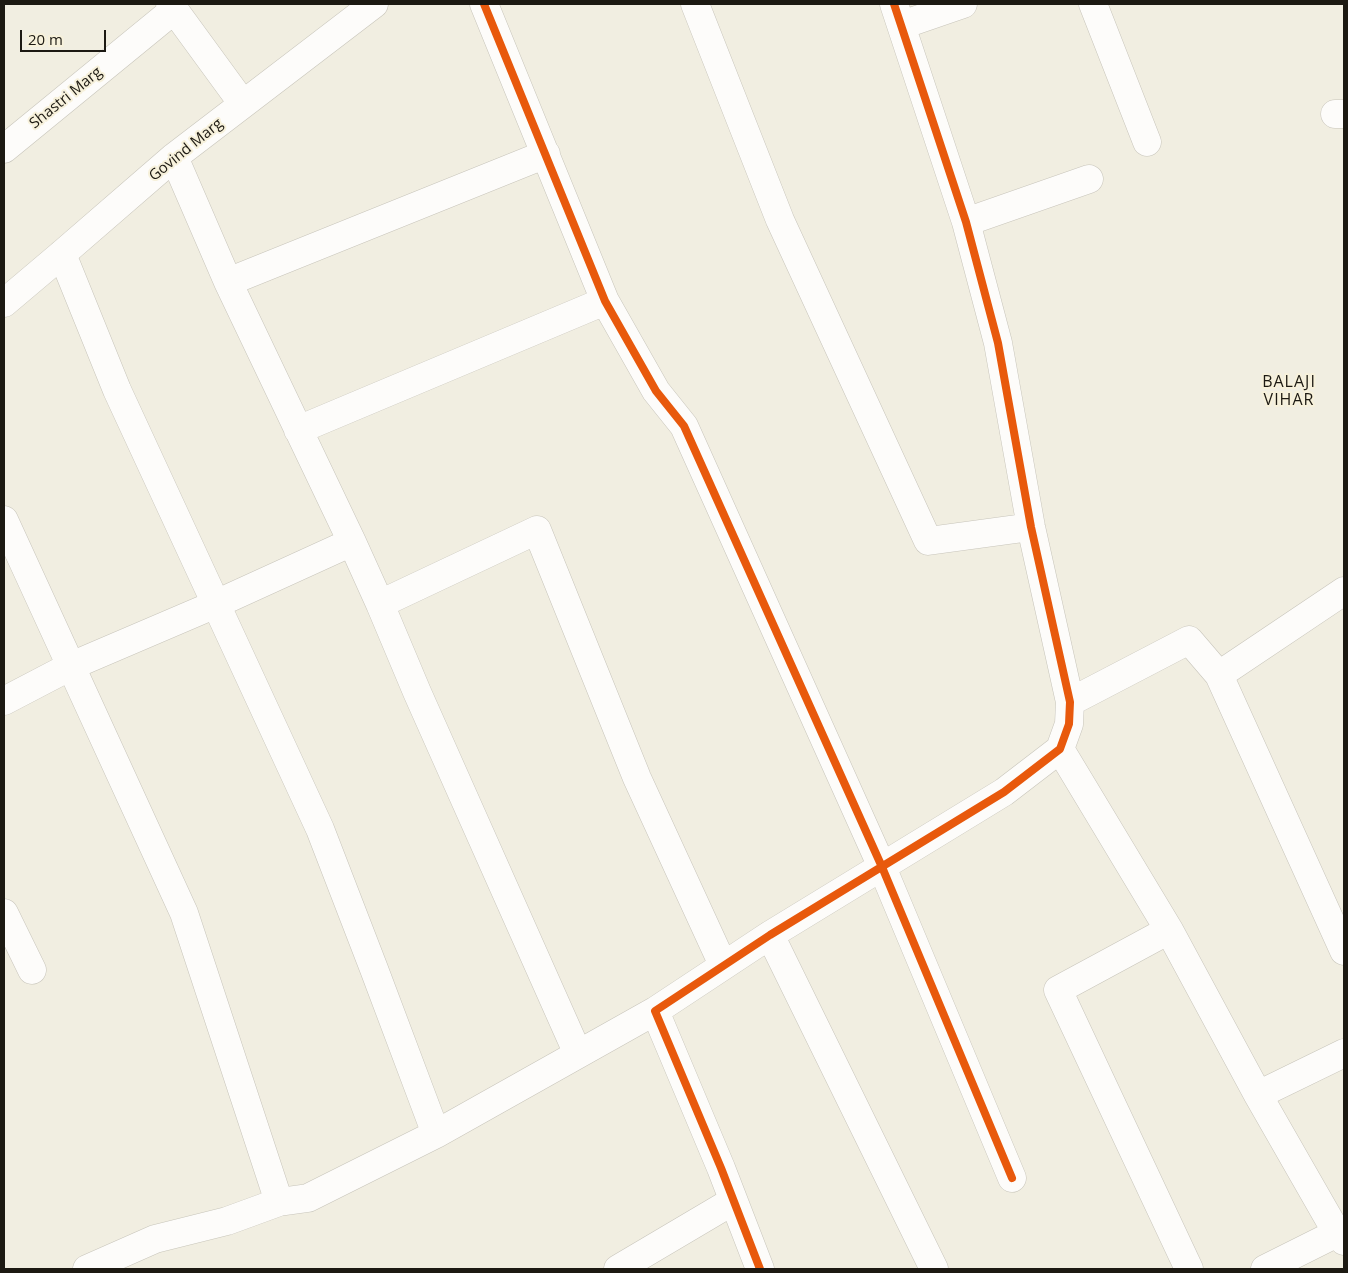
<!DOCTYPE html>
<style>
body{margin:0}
#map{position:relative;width:1348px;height:1273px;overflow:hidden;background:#f1eee1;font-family:"Open Sans",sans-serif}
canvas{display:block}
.frame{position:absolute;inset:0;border:5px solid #1c1912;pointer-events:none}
.scale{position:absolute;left:20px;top:30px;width:86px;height:22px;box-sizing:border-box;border:2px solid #1c1912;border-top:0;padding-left:6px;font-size:15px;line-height:18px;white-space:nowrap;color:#1c1912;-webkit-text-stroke:4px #f7f1db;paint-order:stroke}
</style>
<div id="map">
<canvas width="1348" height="1273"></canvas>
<div class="frame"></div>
<div class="scale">20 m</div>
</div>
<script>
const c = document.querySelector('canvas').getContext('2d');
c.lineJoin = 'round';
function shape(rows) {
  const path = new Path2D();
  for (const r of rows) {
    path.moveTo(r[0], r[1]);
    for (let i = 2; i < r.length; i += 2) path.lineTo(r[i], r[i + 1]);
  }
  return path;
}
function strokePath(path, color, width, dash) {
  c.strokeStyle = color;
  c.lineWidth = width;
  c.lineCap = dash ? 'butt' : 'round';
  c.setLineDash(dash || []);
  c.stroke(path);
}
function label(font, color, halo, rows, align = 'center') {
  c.font = font + ' "Open Sans",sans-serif';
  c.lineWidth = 4;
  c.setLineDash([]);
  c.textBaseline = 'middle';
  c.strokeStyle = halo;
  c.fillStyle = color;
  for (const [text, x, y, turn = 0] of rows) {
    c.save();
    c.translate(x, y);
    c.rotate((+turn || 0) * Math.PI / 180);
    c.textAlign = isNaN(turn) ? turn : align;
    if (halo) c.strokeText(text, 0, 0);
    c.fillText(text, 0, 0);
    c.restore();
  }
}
const minor = shape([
 [170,4,243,104],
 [484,4,605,301,656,391,684,426,882,867,1012,1178],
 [695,4,780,220,928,541,1031,527],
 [1093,4,1147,142],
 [902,25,963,4],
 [1335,114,1344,114],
 [4,149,175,9],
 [174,157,228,282,352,542,380,604,417,692,578,1054],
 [966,222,1089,179],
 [62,254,117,390,320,829,374,969,436,1134],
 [228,282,546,154],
 [4,303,62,254,174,157,374,4],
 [298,430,605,301],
 [4,520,184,913,279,1202],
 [380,604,537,530,637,778,723,965],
 [1219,675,1344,591],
 [4,701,71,666,216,604,352,542],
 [1070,702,1189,640,1219,675,1344,951],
 [1060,749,1169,930,1058,990,1189,1269],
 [4,913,32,970],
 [1169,930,1258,1095,1344,1053],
 [770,935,934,1269],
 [1258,1095,1337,1233],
 [87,1269,155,1239,227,1221,279,1202,308,1198,436,1134,655,1011],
 [618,1269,733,1201],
 [760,1269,721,1168,655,1011,770,935,1004,792,1060,749,1069,724,1070,702,1031,527,998,343,966,222,894,4],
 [1265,1269,1337,1233,1344,1241]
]);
strokePath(minor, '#c7c4ba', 29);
strokePath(minor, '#fdfcfa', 28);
strokePath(shape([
 [484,4,605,301,656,391,684,426,882,867,1012,1178],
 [760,1269,721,1168,655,1011,770,935,1004,792,1060,749,1069,724,1070,702,1031,527,998,343,966,222,894,4]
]), '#e8590c', 8);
label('15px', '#1c1912', '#f7f1db', [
 ["Shastri Marg",66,98,-39],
 ["Govind Marg",186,150,-39]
]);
c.letterSpacing = '1px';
label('16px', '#1c1912', '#f7f1db', [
 ["BALAJI",1289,382],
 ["VIHAR",1289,400]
]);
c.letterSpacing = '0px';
</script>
